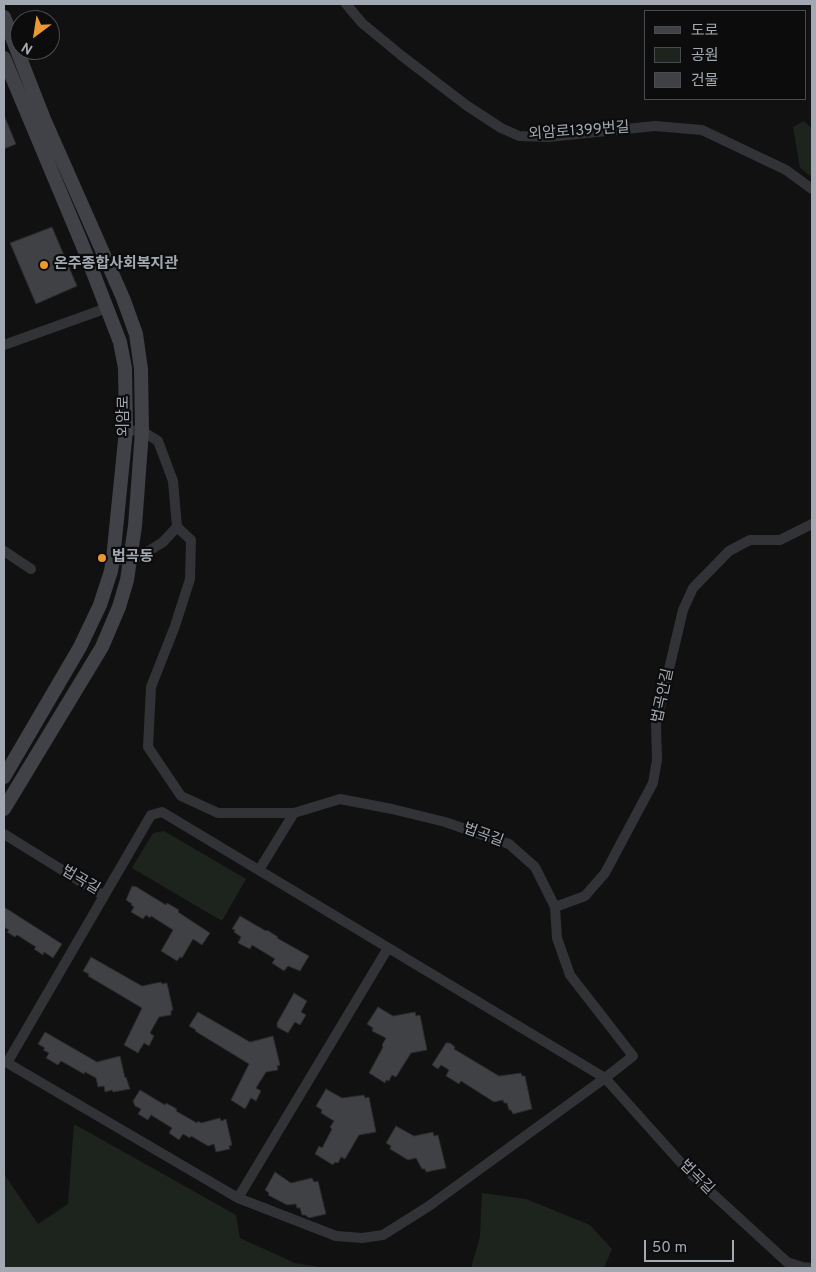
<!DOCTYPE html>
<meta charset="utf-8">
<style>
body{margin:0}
#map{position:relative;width:816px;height:1272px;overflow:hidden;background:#111112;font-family:Overpass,"Noto Sans KR",sans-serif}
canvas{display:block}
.frame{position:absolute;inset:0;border:5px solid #a2a9b2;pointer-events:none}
.legend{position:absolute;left:644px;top:10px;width:162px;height:90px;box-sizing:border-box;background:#0c0c0d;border:1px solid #484b4f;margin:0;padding:6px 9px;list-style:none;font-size:15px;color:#a2a9b2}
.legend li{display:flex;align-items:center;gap:10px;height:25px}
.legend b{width:25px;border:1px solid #484b4f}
.north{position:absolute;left:10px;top:10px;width:50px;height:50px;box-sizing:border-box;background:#0c0c0d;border:1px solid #484b4f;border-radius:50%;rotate:211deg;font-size:14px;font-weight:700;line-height:20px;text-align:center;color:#a2a9b2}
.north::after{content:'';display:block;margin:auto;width:18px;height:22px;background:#e99832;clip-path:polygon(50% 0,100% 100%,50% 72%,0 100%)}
.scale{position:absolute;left:644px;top:1240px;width:90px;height:22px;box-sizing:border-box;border:2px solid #a2a9b2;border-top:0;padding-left:6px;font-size:15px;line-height:18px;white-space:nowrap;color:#a2a9b2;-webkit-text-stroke:4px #0c0c0d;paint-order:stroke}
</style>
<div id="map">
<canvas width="816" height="1272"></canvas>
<div class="frame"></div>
<ul class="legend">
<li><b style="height:6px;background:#404247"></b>도로</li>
<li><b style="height:14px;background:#1d241d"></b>공원</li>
<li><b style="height:14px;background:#404145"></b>건물</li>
</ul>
<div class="north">N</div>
<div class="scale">50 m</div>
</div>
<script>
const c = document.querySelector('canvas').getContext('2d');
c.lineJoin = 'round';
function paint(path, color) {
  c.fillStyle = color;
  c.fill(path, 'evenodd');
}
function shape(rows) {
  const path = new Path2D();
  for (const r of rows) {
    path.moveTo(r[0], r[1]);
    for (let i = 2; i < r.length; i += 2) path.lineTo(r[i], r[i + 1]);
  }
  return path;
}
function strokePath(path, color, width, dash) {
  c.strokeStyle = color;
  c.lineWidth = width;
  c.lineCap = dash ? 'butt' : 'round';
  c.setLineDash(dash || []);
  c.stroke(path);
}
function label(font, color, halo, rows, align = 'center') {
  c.font = font + ' Overpass,"Noto Sans KR",sans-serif';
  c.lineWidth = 4.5;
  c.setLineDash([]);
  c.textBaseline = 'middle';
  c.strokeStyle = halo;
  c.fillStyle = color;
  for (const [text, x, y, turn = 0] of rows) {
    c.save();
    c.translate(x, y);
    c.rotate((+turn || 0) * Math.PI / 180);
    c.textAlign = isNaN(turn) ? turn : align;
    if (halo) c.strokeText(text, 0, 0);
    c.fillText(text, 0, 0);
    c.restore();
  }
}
paint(shape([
 [804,121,812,129,812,177,800,168,793,127],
 [164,831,246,879,222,921,132,868,153,833],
 [74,1124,236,1215,240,1238,295,1263,325,1268,4,1268,4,1174,38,1224,68,1204],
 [482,1193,526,1199,590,1225,612,1249,604,1268,471,1268,480,1236]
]), '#1d241d');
const building = shape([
 [4,115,16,144,4,149,4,115],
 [52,227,77,286,36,304,10,243,52,227],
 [132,886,134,887,135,886,166,905,167,903,179,910,178,912,210,933,202,945,193,939,182,958,180,957,177,961,161,951,173,930,151,916,150,918,146,915,143,919,131,912,134,907,131,905,132,904,126,900,132,886],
 [4,907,62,944,53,958,44,952,43,955,34,949,36,947,17,935,15,937,7,932,9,930,4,927,4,907],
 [240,916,266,931,267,930,278,937,277,938,309,956,300,971,288,966,284,971,272,963,275,959,252,945,250,949,238,943,241,937,234,932,235,930,232,929,240,916],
 [91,957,142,986,161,982,162,984,167,983,173,1010,171,1011,171,1015,159,1017,150,1033,154,1036,149,1046,144,1043,138,1053,124,1045,142,1008,88,976,89,974,83,971,91,957],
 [294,993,307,1001,301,1012,306,1015,300,1025,295,1022,288,1033,277,1027,277,1023,294,993],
 [378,1007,393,1016,415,1012,416,1016,420,1015,427,1050,411,1053,396,1077,392,1075,389,1081,386,1080,385,1083,369,1073,383,1047,382,1045,386,1038,372,1031,373,1028,367,1024,378,1007],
 [198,1012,250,1042,273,1036,280,1065,277,1066,278,1070,266,1072,256,1088,261,1091,256,1101,251,1098,245,1109,231,1100,249,1064,195,1031,196,1030,189,1026,198,1012],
 [45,1032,97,1062,120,1056,125,1078,126,1077,130,1089,113,1092,112,1090,105,1092,104,1086,98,1087,96,1078,85,1072,84,1074,61,1061,58,1065,46,1058,49,1053,43,1050,45,1048,38,1044,45,1032],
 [446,1043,450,1043,455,1047,454,1049,499,1076,521,1073,522,1076,525,1076,532,1109,513,1114,511,1110,509,1110,507,1103,504,1103,503,1100,494,1102,461,1081,459,1084,446,1076,449,1070,441,1065,438,1069,432,1065,446,1043],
 [326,1089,342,1098,364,1095,365,1098,369,1097,376,1132,359,1135,345,1159,341,1157,338,1163,335,1162,333,1165,315,1154,319,1146,322,1148,332,1129,330,1127,334,1121,321,1113,322,1110,316,1106,326,1089],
 [140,1090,165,1105,166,1103,177,1109,176,1111,197,1123,198,1121,201,1123,220,1118,221,1121,226,1119,232,1145,229,1146,230,1149,216,1152,214,1144,208,1146,191,1136,190,1138,183,1134,179,1140,169,1133,172,1128,151,1115,148,1120,138,1114,141,1109,135,1106,133,1101,140,1090],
 [396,1126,414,1136,433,1132,434,1136,438,1135,446,1168,426,1172,425,1169,422,1169,416,1158,408,1160,390,1149,391,1146,386,1143,396,1126],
 [275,1172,291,1183,312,1178,314,1182,318,1181,326,1214,309,1218,305,1215,302,1215,300,1208,297,1208,296,1204,287,1205,268,1195,269,1193,265,1190,275,1172]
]);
paint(building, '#404145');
strokePath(building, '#2b2b2e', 1);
strokePath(shape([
 [346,4,362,23,402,56,466,105,501,128,519,136,548,137,655,126,702,130,786,170,812,189],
 [4,345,107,308],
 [126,430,142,431,158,441,173,481,177,527,191,540,190,579,175,626,151,687,148,747,181,796,218,813,294,813],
 [4,551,31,569],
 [113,559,130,561,139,557,163,542,177,527],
 [4,834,104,896,151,815,162,812,605,1078,429,1206,383,1235,362,1238,336,1236,238,1198,4,1061],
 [259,870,294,813,340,799,392,809,445,822,509,844,535,867,555,907,557,938,570,975,633,1056,605,1078,691,1174,787,1262,802,1267,812,1268],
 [555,907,585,896,605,873,653,783,657,760,656,724,683,610,693,588,729,551,750,540,780,540,812,524],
 [7,1063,104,896],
 [238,1198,388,948]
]), '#323337', 10);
strokePath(shape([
 [4,17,44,119,123,298,136,334,141,369,142,431,135,526,127,580,119,607,102,647,4,809],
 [4,58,82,244,120,342,125,368,126,430,113,559,111,571,100,605,80,647,4,777]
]), '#404247', 14);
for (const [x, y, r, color] of [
 [44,265,5,"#e99832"],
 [102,558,5,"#e99832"]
]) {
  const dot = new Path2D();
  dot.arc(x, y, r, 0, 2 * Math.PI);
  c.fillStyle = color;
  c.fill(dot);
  strokePath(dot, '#0c0c0d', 2);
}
label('15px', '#a2a9b2', '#0c0c0d', [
 ["외암로1399번길",579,132,-4],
 ["외암로",125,416,-90],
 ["법곡안길",664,696,-78],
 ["법곡길",483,836,20],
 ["법곡길",80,881,31],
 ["법곡길",696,1178,45]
]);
label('bold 15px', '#a2a9b2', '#0c0c0d', [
 ["온주종합사회복지관",54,265],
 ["법곡동",112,558]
], 'left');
</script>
